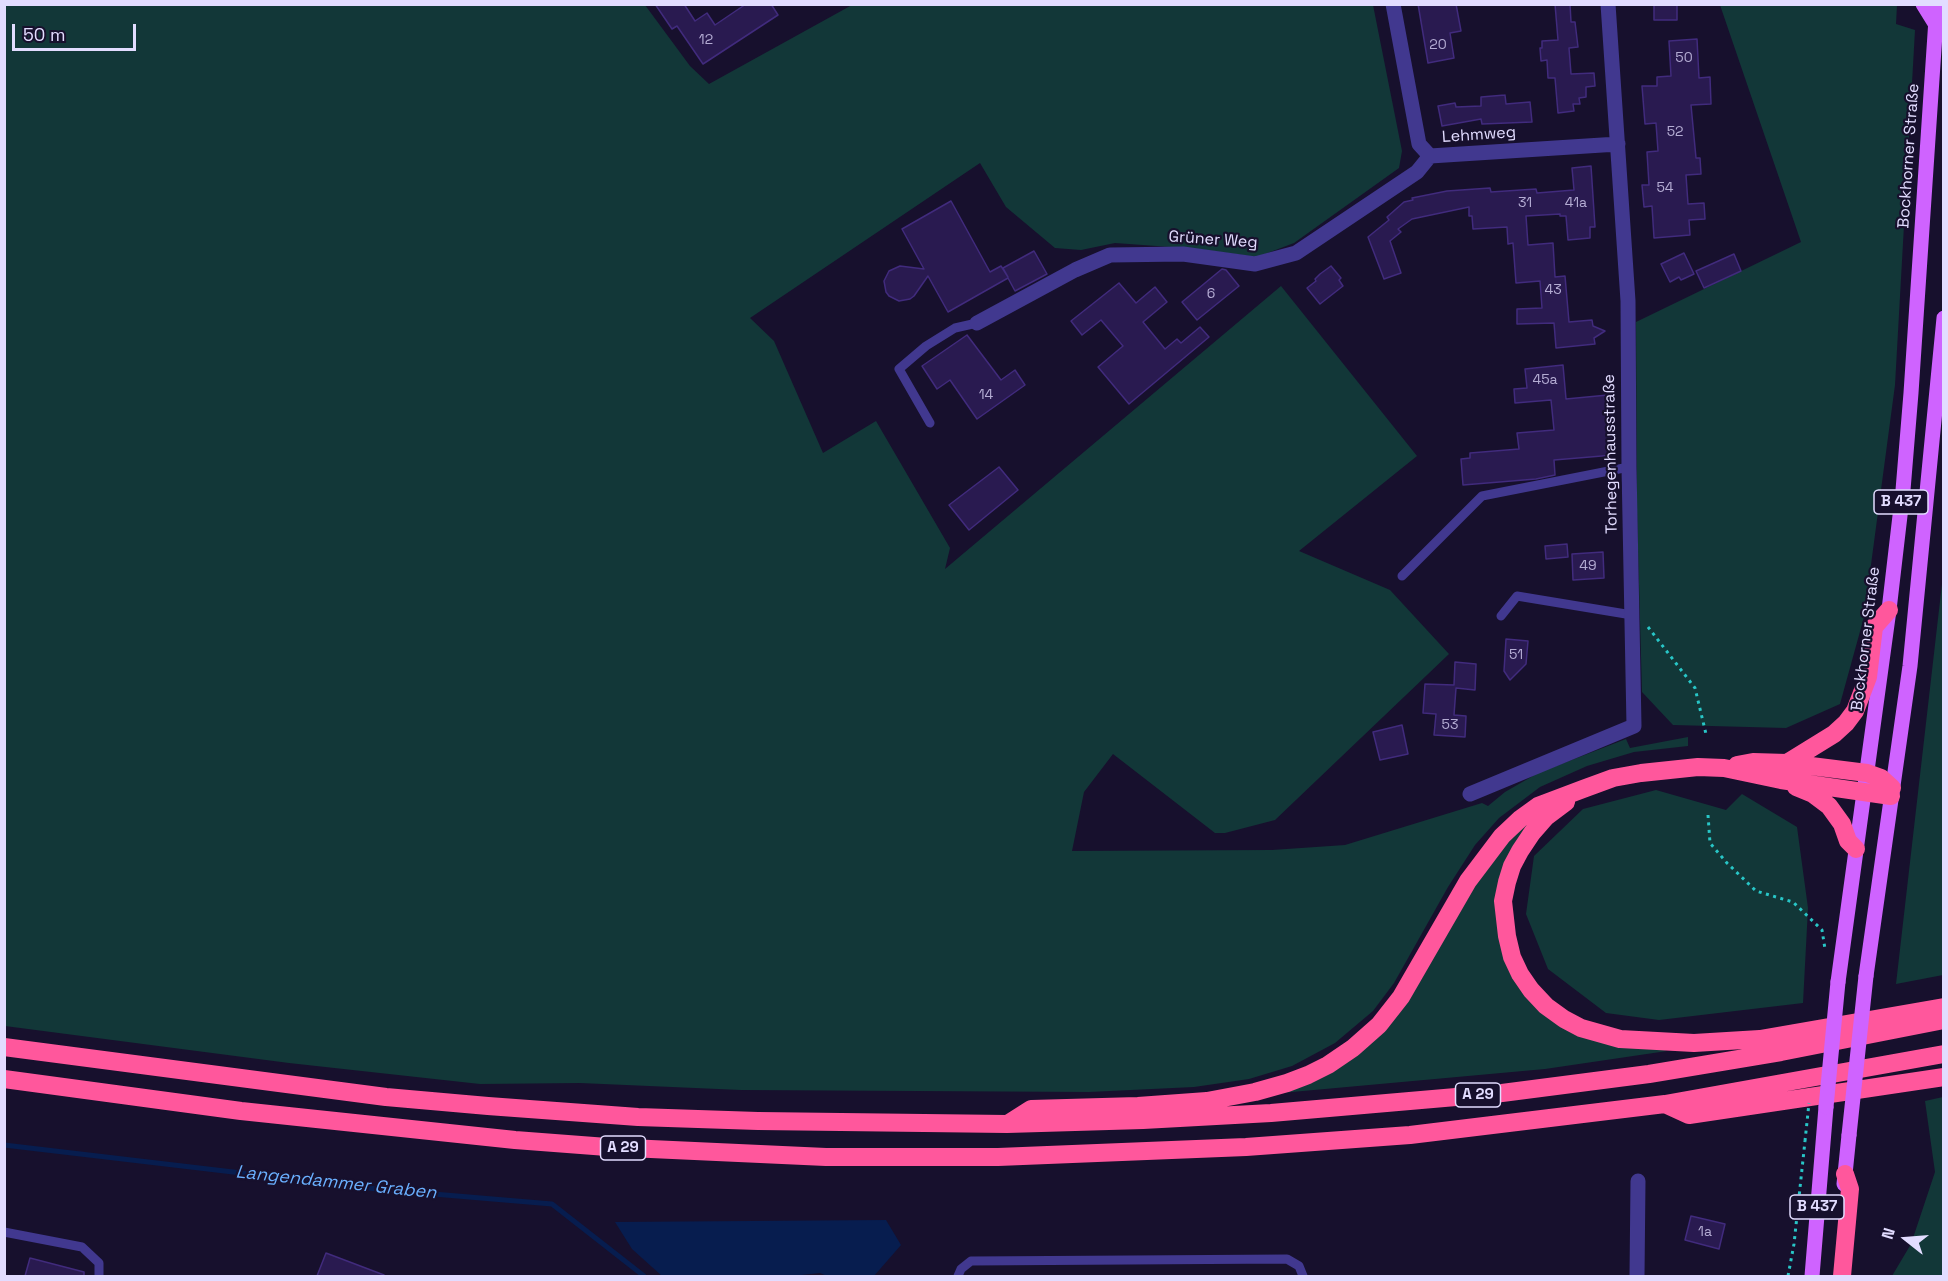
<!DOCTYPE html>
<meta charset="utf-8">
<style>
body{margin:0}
#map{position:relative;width:1948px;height:1281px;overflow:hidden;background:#17102d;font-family:"Space Grotesk",sans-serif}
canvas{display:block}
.frame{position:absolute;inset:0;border:6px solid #e2dcff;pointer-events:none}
.north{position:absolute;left:1876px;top:1209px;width:60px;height:60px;-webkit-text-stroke:4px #17102d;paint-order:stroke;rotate:287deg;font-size:16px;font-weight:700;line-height:24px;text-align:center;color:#e2dcff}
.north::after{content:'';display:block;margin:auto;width:21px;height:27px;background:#e2dcff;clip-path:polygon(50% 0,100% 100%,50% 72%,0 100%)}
.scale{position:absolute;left:12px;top:24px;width:124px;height:27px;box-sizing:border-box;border:3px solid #e2dcff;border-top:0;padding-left:8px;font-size:18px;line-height:21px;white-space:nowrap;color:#e2dcff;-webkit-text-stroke:4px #17102d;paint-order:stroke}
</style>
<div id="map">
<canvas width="1948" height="1281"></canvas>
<div class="frame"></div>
<div class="north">N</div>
<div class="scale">50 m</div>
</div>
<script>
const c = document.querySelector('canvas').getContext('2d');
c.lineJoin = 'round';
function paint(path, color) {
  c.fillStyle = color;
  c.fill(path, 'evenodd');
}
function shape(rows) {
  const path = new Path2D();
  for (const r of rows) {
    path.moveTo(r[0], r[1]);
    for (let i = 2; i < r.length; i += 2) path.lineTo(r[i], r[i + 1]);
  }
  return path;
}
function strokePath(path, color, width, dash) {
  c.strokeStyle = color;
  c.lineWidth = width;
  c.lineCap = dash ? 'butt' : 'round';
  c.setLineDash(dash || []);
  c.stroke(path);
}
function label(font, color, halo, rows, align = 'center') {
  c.font = font + ' "Space Grotesk",sans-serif';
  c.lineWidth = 4.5;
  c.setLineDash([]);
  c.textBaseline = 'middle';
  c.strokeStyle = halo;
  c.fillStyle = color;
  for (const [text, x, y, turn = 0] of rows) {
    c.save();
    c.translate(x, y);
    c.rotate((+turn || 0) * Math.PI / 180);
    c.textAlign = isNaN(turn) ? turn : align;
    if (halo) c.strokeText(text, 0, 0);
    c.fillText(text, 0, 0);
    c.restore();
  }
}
paint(shape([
 [5,5,645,5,690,66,709,84,852,5,1373,5,1402,151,1399,168,1294,243,1257,257,1198,249,1115,243,1081,250,1055,248,1006,207,980,163,750,318,774,341,823,453,876,421,950,548,945,569,1281,286,1417,456,1299,551,1390,590,1449,654,1275,820,1225,833,1215,833,1113,754,1084,792,1072,851,1272,850,1345,845,1482,803,1488,806,1505,792,1538,773,1626,739,1630,748,1688,737,1688,746,1634,752,1587,766,1540,787,1499,818,1475,845,1448,887,1394,983,1373,1011,1335,1043,1292,1066,1249,1079,1194,1087,1089,1092,741,1090,580,1083,480,1084,289,1063,5,1026],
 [1720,5,1897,5,1896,24,1915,30,1895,385,1864,617,1840,704,1786,728,1673,725,1642,692,1637,512,1636,322,1801,242],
 [1943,575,1943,975,1896,984],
 [1656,790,1726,810,1742,794,1797,827,1808,908,1803,1003,1659,1020,1606,1013,1548,969,1526,914,1534,856,1583,809],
 [1532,817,1498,891,1535,1002,1667,1051,1545,1069,1281,1093,1348,1057,1492,856],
 [1943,1097,1943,1276,1892,1276,1911,1244,1935,1172,1925,1101]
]), '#123738');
paint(shape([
 [886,1220,901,1245,874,1276,827,1276,820,1273,792,1276,662,1276,632,1249,615,1222]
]), '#071d4f');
strokePath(shape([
 [4,1145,386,1190,552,1204,644,1276]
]), '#071d4f', 5);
const building = shape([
 [655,4,684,4,695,21,707,13,715,25,746,4,771,4,778,15,703,64,677,26,672,29,655,4],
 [1418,4,1456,4,1461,31,1450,33,1454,58,1428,63,1418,4],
 [1555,4,1570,4,1571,22,1575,22,1578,47,1569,48,1571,74,1594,73,1595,86,1586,87,1586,97,1579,98,1580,104,1573,104,1574,111,1558,113,1555,78,1548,78,1547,60,1541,61,1540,48,1542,48,1542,41,1558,40,1555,4],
 [1654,4,1677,4,1677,20,1654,20,1654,4],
 [1697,39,1699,78,1710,77,1711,104,1691,105,1696,158,1700,158,1701,174,1686,175,1688,204,1704,203,1705,219,1689,220,1690,235,1654,238,1652,206,1644,207,1642,185,1649,185,1647,152,1658,151,1656,123,1645,124,1642,86,1657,86,1657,77,1671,76,1669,41,1697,39],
 [1505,95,1506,104,1530,102,1532,122,1482,124,1481,119,1442,126,1438,106,1455,103,1456,107,1481,106,1481,97,1505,95],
 [1591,166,1595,227,1590,227,1590,238,1568,240,1566,216,1560,216,1560,214,1526,216,1528,245,1553,243,1555,277,1565,276,1569,322,1592,320,1593,326,1605,331,1594,338,1595,344,1556,348,1554,323,1517,324,1517,309,1542,308,1540,281,1516,283,1513,243,1508,244,1507,227,1473,229,1472,216,1469,216,1469,207,1412,219,1398,229,1401,232,1390,241,1401,273,1384,279,1368,237,1389,220,1387,217,1404,202,1413,200,1412,198,1447,191,1490,188,1491,192,1536,189,1537,193,1574,190,1572,168,1591,166],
 [951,201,990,272,1001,266,1008,277,1003,268,1034,251,1047,274,1015,291,1008,278,948,312,928,276,914,296,910,299,899,301,889,296,886,292,884,281,889,271,900,266,924,269,902,229,951,201],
 [1684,253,1694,274,1681,280,1679,277,1670,282,1661,264,1684,253],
 [1734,254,1741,271,1704,288,1696,271,1734,254],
 [1331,266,1341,278,1339,280,1343,286,1320,304,1307,288,1316,281,1315,279,1320,274,1331,266],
 [1222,269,1226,270,1239,286,1197,320,1182,302,1222,269],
 [1119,283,1136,303,1155,287,1167,302,1143,322,1165,349,1177,339,1181,343,1200,327,1209,337,1129,404,1098,367,1123,346,1101,320,1082,335,1071,321,1119,283],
 [967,335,1001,380,1015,370,1025,385,977,419,950,380,937,389,922,366,967,335],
 [1563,365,1566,399,1608,395,1614,455,1554,460,1555,475,1536,479,1463,485,1461,459,1470,458,1470,453,1519,449,1517,433,1554,430,1551,400,1515,403,1514,389,1527,388,1525,369,1563,365],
 [999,467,1018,490,969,530,949,505,999,467],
 [1567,544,1568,557,1546,559,1545,546,1567,544],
 [1603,552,1604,578,1573,580,1572,554,1603,552],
 [1506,639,1528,641,1526,664,1510,680,1504,671,1506,639],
 [1455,662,1476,664,1475,690,1456,688,1454,715,1466,716,1465,737,1434,735,1436,714,1423,713,1425,684,1454,685,1455,662],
 [1402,725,1408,754,1380,760,1373,732,1402,725],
 [1691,1216,1725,1224,1719,1249,1685,1240,1691,1216],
 [326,1253,384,1275,384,1276,317,1276,326,1253],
 [30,1258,84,1272,84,1276,25,1276,30,1258]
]);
paint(building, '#291a50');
strokePath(building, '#412b7d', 1.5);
strokePath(shape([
 [1648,627,1695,688,1706,734],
 [1708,815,1710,843,1727,863,1756,891,1793,902,1822,930,1825,949],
 [1788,1276,1794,1244,1805,1141]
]), '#28c6c7', 3, [3, 4.5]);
strokePath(shape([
 [930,423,899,369,926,346,955,328,977,323],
 [1402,576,1482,496,1629,467],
 [1501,616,1517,596,1632,615],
 [4,1232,82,1247,99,1263,99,1276],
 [958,1276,961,1269,971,1261,1287,1259,1299,1266,1303,1276]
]), '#41388f', 9);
strokePath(shape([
 [1393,4,1419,144,1430,156,1618,144],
 [977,323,1075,270,1110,255,1183,254,1255,264,1296,253,1417,172,1430,156],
 [1470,794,1634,726,1629,467,1628,301,1608,4],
 [1637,1276,1638,1181]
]), '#41388f', 15);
strokePath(shape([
 [1923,4,1936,25],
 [1866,976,1910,666,1944,318],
 [1838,982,1889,610,1903,490,1911,393,1937,4],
 [1844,1184,1849,1135],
 [1812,1276,1826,1107]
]), '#cf63ff', 15);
strokePath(shape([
 [1787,763,1834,734,1846,723,1855,711,1868,677,1874,627,1889,610],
 [1737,765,1753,762,1787,763,1867,773,1881,778,1892,788],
 [1796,787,1813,794,1829,806,1842,824,1848,841,1856,849],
 [1566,802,1546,817,1532,833,1520,851,1512,866,1507,882,1503,901,1507,936,1512,957,1520,974,1531,990,1546,1006,1564,1019,1581,1028,1620,1039,1694,1043,1760,1039,1944,1007],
 [4,1047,386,1097,488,1106,638,1117,758,1121,1007,1124,1143,1120,1271,1113,1502,1093,1649,1074,1781,1052,1944,1020],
 [4,1079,241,1111,515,1140,607,1147,826,1157,998,1157,1246,1147,1410,1135,1665,1104,1944,1054],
 [1665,1104,1689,1115,1944,1077],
 [1009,1123,1031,1109,1138,1106,1207,1101,1255,1092,1287,1083,1308,1075,1328,1065,1353,1048,1379,1025,1401,997,1468,881,1502,836,1520,819,1538,806,1583,789,1613,778,1641,773,1698,767,1724,768,1781,780,1891,796],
 [1842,1276,1850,1189,1845,1174]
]), '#ff579c', 18);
strokePath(shape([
 [1805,1141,1809,1103]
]), '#28c6c7', 3, [3, 4.5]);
strokePath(shape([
 [1826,1107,1838,982],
 [1849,1135,1866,976]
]), '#cf63ff', 15);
label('14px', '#b4acd3', null, [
 ["12",706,40],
 ["20",1438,45],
 ["50",1684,58],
 ["52",1675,132],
 ["54",1665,188],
 ["31",1525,203],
 ["41a",1576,203],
 ["43",1553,290],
 ["6",1211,294],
 ["45a",1545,380],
 ["14",986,395],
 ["49",1588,566],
 ["51",1516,655],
 ["53",1450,725],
 ["1a",1705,1232]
]);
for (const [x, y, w] of [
 [1901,502,54],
 [1478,1095,45],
 [623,1148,45],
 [1817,1207,54]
]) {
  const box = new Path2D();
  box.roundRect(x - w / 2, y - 12, w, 24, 4.5);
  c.fillStyle = '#17102d';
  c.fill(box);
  strokePath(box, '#e2dcff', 1.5);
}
label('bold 15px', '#e2dcff', null, [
 ["B 437",1901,502],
 ["A 29",1478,1095],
 ["A 29",623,1148],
 ["B 437",1817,1207]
]);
label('16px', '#e2dcff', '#17102d', [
 ["Lehmweg",1479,135,-4],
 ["Bockhorner Straße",1909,156,-86],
 ["Grüner Weg",1213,240,4],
 ["Torhegenhausstraße",1611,454,-91],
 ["Bockhorner Straße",1866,639,-83]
]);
label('italic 18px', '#6ab0ff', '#17102d', [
 ["Langendammer Graben",336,1183,6]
]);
</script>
